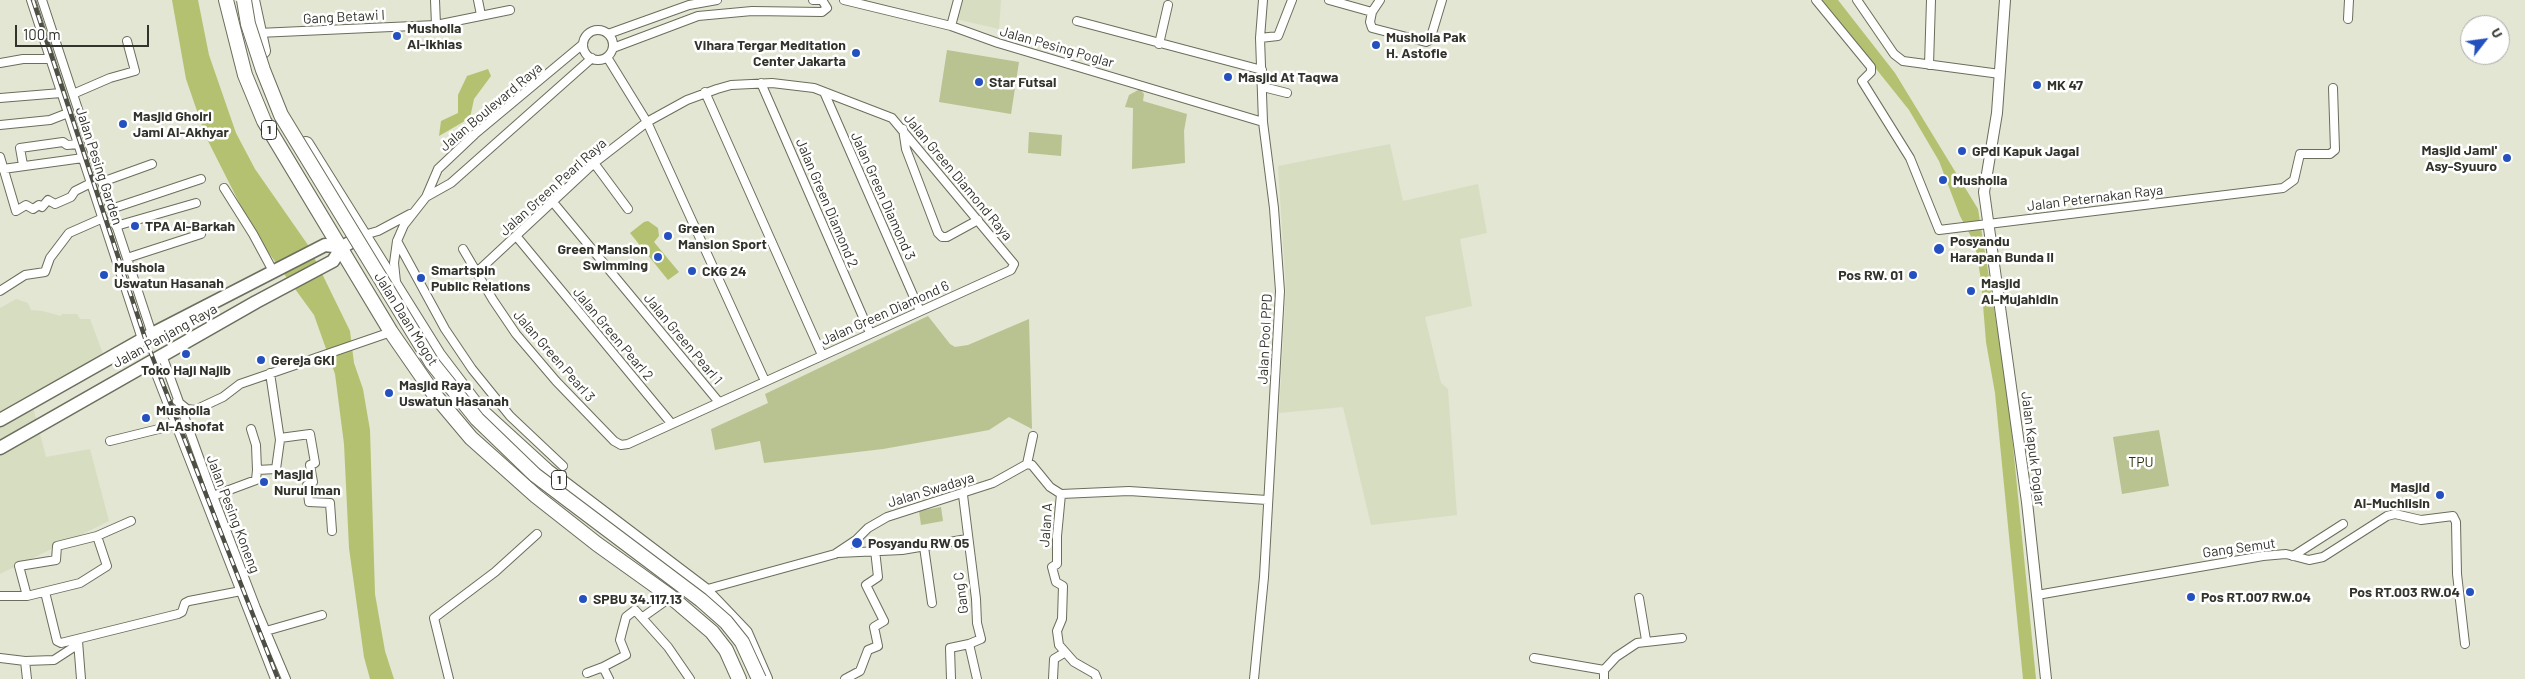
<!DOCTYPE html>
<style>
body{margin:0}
#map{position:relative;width:2525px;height:679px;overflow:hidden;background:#e2e6d2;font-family:Barlow,sans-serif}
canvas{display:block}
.north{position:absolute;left:2460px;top:15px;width:50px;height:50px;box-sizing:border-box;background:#fff;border:1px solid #adadaa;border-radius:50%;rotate:60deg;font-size:14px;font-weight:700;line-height:20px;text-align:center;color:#32332b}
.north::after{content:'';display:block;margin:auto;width:18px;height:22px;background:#2451bf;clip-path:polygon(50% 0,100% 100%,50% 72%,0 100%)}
.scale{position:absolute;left:15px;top:25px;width:134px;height:22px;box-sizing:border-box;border:2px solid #32332b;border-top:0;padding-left:6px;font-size:15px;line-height:18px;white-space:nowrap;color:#32332b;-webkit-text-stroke:4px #fff;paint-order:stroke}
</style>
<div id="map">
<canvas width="2525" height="679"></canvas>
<div class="north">U</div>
<div class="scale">100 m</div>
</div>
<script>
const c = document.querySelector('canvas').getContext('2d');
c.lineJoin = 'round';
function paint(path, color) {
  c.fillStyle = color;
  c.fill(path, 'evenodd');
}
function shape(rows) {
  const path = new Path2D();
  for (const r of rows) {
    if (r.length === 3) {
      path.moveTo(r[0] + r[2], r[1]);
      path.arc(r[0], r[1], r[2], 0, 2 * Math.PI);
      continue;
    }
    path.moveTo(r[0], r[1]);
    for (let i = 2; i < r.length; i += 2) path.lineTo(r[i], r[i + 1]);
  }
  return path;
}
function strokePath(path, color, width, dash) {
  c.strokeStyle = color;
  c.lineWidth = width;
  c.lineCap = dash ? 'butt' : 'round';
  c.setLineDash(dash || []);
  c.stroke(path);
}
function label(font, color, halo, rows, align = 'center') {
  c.font = font + ' Barlow,sans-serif';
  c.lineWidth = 5;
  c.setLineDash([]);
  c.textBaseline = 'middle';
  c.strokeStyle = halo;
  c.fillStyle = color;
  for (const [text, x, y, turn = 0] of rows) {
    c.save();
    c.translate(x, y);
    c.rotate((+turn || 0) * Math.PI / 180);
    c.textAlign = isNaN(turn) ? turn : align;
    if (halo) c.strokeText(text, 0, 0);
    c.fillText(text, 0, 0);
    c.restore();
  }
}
paint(shape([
 [956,0,1001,0,999,29,951,18],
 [1390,144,1403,201,1478,184,1487,233,1460,239,1472,306,1425,317,1441,383,1448,389,1457,515,1371,525,1343,407,1279,413,1286,289,1278,166],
 [16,299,28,303,31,310,42,311,61,316,62,314,77,314,80,319,90,319,103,354,30,395,46,457,90,449,109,521,0,574,0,308]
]), '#d7ddc1');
paint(shape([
 [947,50,1019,62,1011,114,939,102],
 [1140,89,1144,94,1143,101,1187,114,1184,131,1185,163,1132,169,1133,108,1125,107,1129,95],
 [1029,132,1062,135,1061,156,1028,153],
 [928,316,950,344,955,347,968,345,1029,319,1032,429,1009,417,989,430,962,435,883,449,764,463,760,441,715,450,711,429,768,403,765,394],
 [2159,430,2169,486,2122,494,2113,437],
 [941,507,943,521,921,525,919,511]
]), '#b9c291');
paint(shape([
 [172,0,198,0,209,55,236,133,255,169,308,245,350,331,354,363,363,389,370,430,375,594,385,651,394,679,370,679,364,657,349,548,344,444,335,374,314,315,255,234,206,137,186,79],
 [1821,0,1838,0,1895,73,1978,209,2008,395,2036,679,2023,679,1995,393,1986,342,1981,280,1975,244,1960,216,1939,161,1909,110],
 [488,69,491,76,474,99,470,118,439,136,441,121,458,113,458,95,467,76],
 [648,221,658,228,659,236,654,242,679,272,668,280,630,233,644,222]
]), '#b4c171');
const minor = shape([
 [31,0,142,339],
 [42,0,152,334],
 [435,0,436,25],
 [478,0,481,15],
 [844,0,951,26,998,43,1263,122],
 [1329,0,1372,12],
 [1380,0,1372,12,1370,22,1372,28,1426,42,1430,40,1442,0],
 [1816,0,1871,67,1871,72,1862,81,1910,158,1939,230,2283,188,2294,180,2300,154,2330,154,2335,150,2333,88],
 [1857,0,1894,54,1903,61,2000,74],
 [2348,19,2349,0],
 [1077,21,1262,70],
 [951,26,958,0],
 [598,45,15],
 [258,33,436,25,510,10],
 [608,34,689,5,717,0],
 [1260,38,1278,36,1292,0],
 [1159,44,1168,5],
 [613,48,698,16,752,11,822,12,827,8,822,0,813,0],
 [607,57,647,122,765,381],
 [0,63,23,59,50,59],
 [1929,65,1931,0],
 [761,83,870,333],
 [1263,87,1287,93],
 [705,92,822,355],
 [824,92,920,311],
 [73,94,110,78,135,71,127,41],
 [0,98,61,93],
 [0,125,50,120,68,113],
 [903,129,906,149,938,233,942,237,947,237,978,220],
 [0,157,16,211,26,205,33,209,39,205,42,207,48,200,55,204,71,197,75,191,91,183],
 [594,163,628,209],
 [23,165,20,148,63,142,67,145,78,144],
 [3,169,83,158],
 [102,182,152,164],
 [224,188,253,234,273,271],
 [426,197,451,183,592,58],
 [552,201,718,401],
 [111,209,201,179],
 [116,226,196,203],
 [364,235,378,231,410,214],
 [517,237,671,423],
 [397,241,445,329,472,369,510,416,563,466],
 [463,249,493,300,516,334,556,381,614,441,621,445,628,444,1011,270,1014,264,892,118,814,88,772,83,731,85,717,89,687,100,647,122,594,163,477,272],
 [127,258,201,234],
 [396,282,394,263,397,241,404,225,426,197,438,169,475,134,583,44],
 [0,291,25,275,45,272,50,258,69,233,103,218],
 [162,355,213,496,256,608,286,679],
 [151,361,275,679],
 [177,401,187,409,195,410,223,397,240,384,391,332],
 [251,429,256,445,257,470],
 [280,438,310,434,315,463,310,465,313,482,307,485,309,502,330,503,332,531],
 [110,441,175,425],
 [1027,464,1032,465,1050,487,1061,494,1129,491,1267,500],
 [1027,464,1033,436],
 [1061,494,1057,536,1057,564,1052,567,1056,582,1063,586,1062,619,1057,631,1059,645,1074,662,1095,674,1097,679],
 [963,495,976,599,977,623,981,639,969,644,977,679],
 [213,496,256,480,257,470,276,469,280,440,270,373],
 [924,547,932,603],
 [838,553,902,550,967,539],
 [2293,556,2343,524],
 [704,590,835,554,856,540,868,528,887,517,993,483,1027,464],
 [45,592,57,641,61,643,178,614,182,612,185,603,189,601,241,591],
 [2037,595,2263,556,2286,554,2309,560,2323,557,2387,516,2395,514,2421,520,2453,516,2456,522,2457,574,2465,644],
 [0,596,27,596,80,583,107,566,97,536,131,521],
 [27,596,19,566,56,560,57,546,97,536],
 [1639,598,1646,640],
 [643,617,671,597],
 [266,631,322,615],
 [78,641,81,679],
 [0,658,25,661,54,660,77,645],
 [1534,658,1604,670,1604,679],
 [25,661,27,679],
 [603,667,626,655,620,640,622,632,626,617,635,610,668,647,690,679],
 [1604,670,1616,657,1637,643,1682,638],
 [587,673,603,667,609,679],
 [449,679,434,618,495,572,537,534],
 [845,679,860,671,868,650,878,646,874,627,884,621,866,585,878,577,875,550],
 [951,679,950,648,969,644],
 [1053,679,1054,659,1064,653],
 [1254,679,1264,577,1280,291,1274,208,1263,122,1260,38,1263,0]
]);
const tertiary = shape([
 [2005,0,1997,113,1984,192,2027,502,2046,679]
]);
const primary = shape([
 [0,420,152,334,325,245,342,247],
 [0,448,256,302,333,261,342,247,364,235]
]);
const trunk = shape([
 [226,0,245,75,264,121,391,332,434,394,471,438,536,496,597,544,671,597,712,632,726,650,739,679],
 [252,0,263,51],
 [306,144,438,355,479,409,547,471,704,590,745,633,765,679]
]);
strokePath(minor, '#6a6e5c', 10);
strokePath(tertiary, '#6a6e5c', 12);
strokePath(primary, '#6a6e5c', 15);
strokePath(trunk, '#6a6e5c', 16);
strokePath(minor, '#fff', 8);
strokePath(tertiary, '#fff', 10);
strokePath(primary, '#fff', 12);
strokePath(trunk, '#fff', 14);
const rail = shape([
 [33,0,145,338,278,679]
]);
strokePath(rail, '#4d4e44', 4.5);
strokePath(rail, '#fff', 2.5, [8]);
const trunkBridge = shape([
 [244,0,248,24,263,70,281,115,432,363,477,419,535,475,701,600,726,622,742,642,759,679]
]);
strokePath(trunkBridge, '#6a6e5c', 16, []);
strokePath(trunkBridge, '#fff', 14);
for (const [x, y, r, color] of [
 [397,36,5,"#2451bf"],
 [1376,45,5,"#2451bf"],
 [856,53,5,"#2451bf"],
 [1228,77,5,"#2451bf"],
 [979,82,5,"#2451bf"],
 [2037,85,5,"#2451bf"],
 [123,124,5,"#2451bf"],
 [1962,151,5,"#2451bf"],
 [2507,158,5,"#2451bf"],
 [1943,180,5,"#2451bf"],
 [135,226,5,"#2451bf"],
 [668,236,5,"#2451bf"],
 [1939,249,6,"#2451bf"],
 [658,257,5,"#2451bf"],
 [692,271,5,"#2451bf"],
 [104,275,5,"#2451bf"],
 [1913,275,5,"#2451bf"],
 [421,278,5,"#2451bf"],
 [1971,291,5,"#2451bf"],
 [186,354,5,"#2451bf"],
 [261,360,5,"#2451bf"],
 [389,393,5,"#2451bf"],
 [146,418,5,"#2451bf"],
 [264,482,5,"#2451bf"],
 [2440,495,5,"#2451bf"],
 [857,543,6,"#2451bf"],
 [2470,592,5,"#2451bf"],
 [2191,597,5,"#2451bf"],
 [583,599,5,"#2451bf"]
]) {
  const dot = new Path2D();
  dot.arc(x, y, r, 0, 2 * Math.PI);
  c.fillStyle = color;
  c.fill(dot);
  strokePath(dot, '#fff', 2);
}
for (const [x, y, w] of [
 [269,130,15],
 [559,480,15]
]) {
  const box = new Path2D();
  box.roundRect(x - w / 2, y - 9.5, w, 19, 4);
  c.fillStyle = '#fff';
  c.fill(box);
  strokePath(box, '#32332b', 1);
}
label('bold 12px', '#32332b', null, [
 ["1",269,130],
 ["1",559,480]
]);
label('14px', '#32332b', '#fff', [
 ["Gang Betawi I",344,17,-3],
 ["Jalan Pesing Poglar",1057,47,16],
 ["Jalan Boulevard Raya",491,107,-40],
 ["Jalan Pesing Garden",99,166,72],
 ["Jalan Green Diamond Raya",958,177,50],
 ["Jalan Green Pearl Raya",553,187,-42],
 ["Jalan Green Diamond 3",883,196,66],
 ["Jalan Peternakan Raya",2095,198,-7],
 ["Jalan Green Diamond 2",827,203,67],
 ["Jalan Green Diamond 6",885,313,-24],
 ["Jalan Daan Mogot",406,319,58],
 ["Jalan Green Pearl 2",613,334,50],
 ["Jalan Panjang Raya",165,336,-29],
 ["Jalan Green Pearl 1",683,339,50],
 ["Jalan Pool PPD",1265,339,-87],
 ["Jalan Green Pearl 3",554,356,49],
 ["Jalan Kapuk Poglar",2033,449,83],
 ["Jalan Swadaya",931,490,-17],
 ["Jalan Pesing Koneng",233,514,69],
 ["Jalan A",1046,525,-86],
 ["Gang Semut",2239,548,-8],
 ["Gang C",961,593,-97]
]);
label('bold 14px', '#32332b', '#fff', [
 ["Musholla",407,28],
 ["Al-Ikhlas",407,44],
 ["Musholla Pak",1386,37],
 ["H. Astofie",1386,53],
 ["Vihara Tergar Meditation",846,45,"right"],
 ["Center Jakarta",846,61,"right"],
 ["Masjid At Taqwa",1238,77],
 ["Star Futsal",989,82],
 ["MK 47",2047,85],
 ["Masjid Ghoiri",133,116],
 ["Jami Al-Akhyar",133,132],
 ["Masjid Jami'",2497,150,"right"],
 ["Asy-Syuuro",2497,166,"right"],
 ["GPdI Kapuk Jagal",1972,151],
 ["Musholla",1953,180],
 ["TPA Al-Barkah",145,226],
 ["Green",678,228],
 ["Mansion Sport",678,244],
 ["Posyandu",1950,241],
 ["Harapan Bunda II",1950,257],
 ["Green Mansion",648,249,"right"],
 ["Swimming",648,265,"right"],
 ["Mushola",114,267],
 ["Uswatun Hasanah",114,283],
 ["Smartspin",431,270],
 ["Public Relations",431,286],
 ["CKG 24",702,271],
 ["Pos RW. 01",1903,275,"right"],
 ["Masjid",1981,283],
 ["Al-Mujahidin",1981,299],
 ["Gereja GKI",271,360],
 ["Toko Haji Najib",186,370,"center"],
 ["Masjid Raya",399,385],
 ["Uswatun Hasanah",399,401],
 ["Musholla",156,410],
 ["Al-Ashofat",156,426],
 ["Masjid",274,474],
 ["Nurul Iman",274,490],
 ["Masjid",2430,487,"right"],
 ["Al-Muchlisin",2430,503,"right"],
 ["Posyandu RW 05",868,543],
 ["Pos RT.003 RW.04",2460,592,"right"],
 ["Pos RT.007 RW.04",2201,597],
 ["SPBU 34.117.13",593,599]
], 'left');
label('14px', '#2b2f0c', '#fff', [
 ["TPU",2141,462]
]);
</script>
